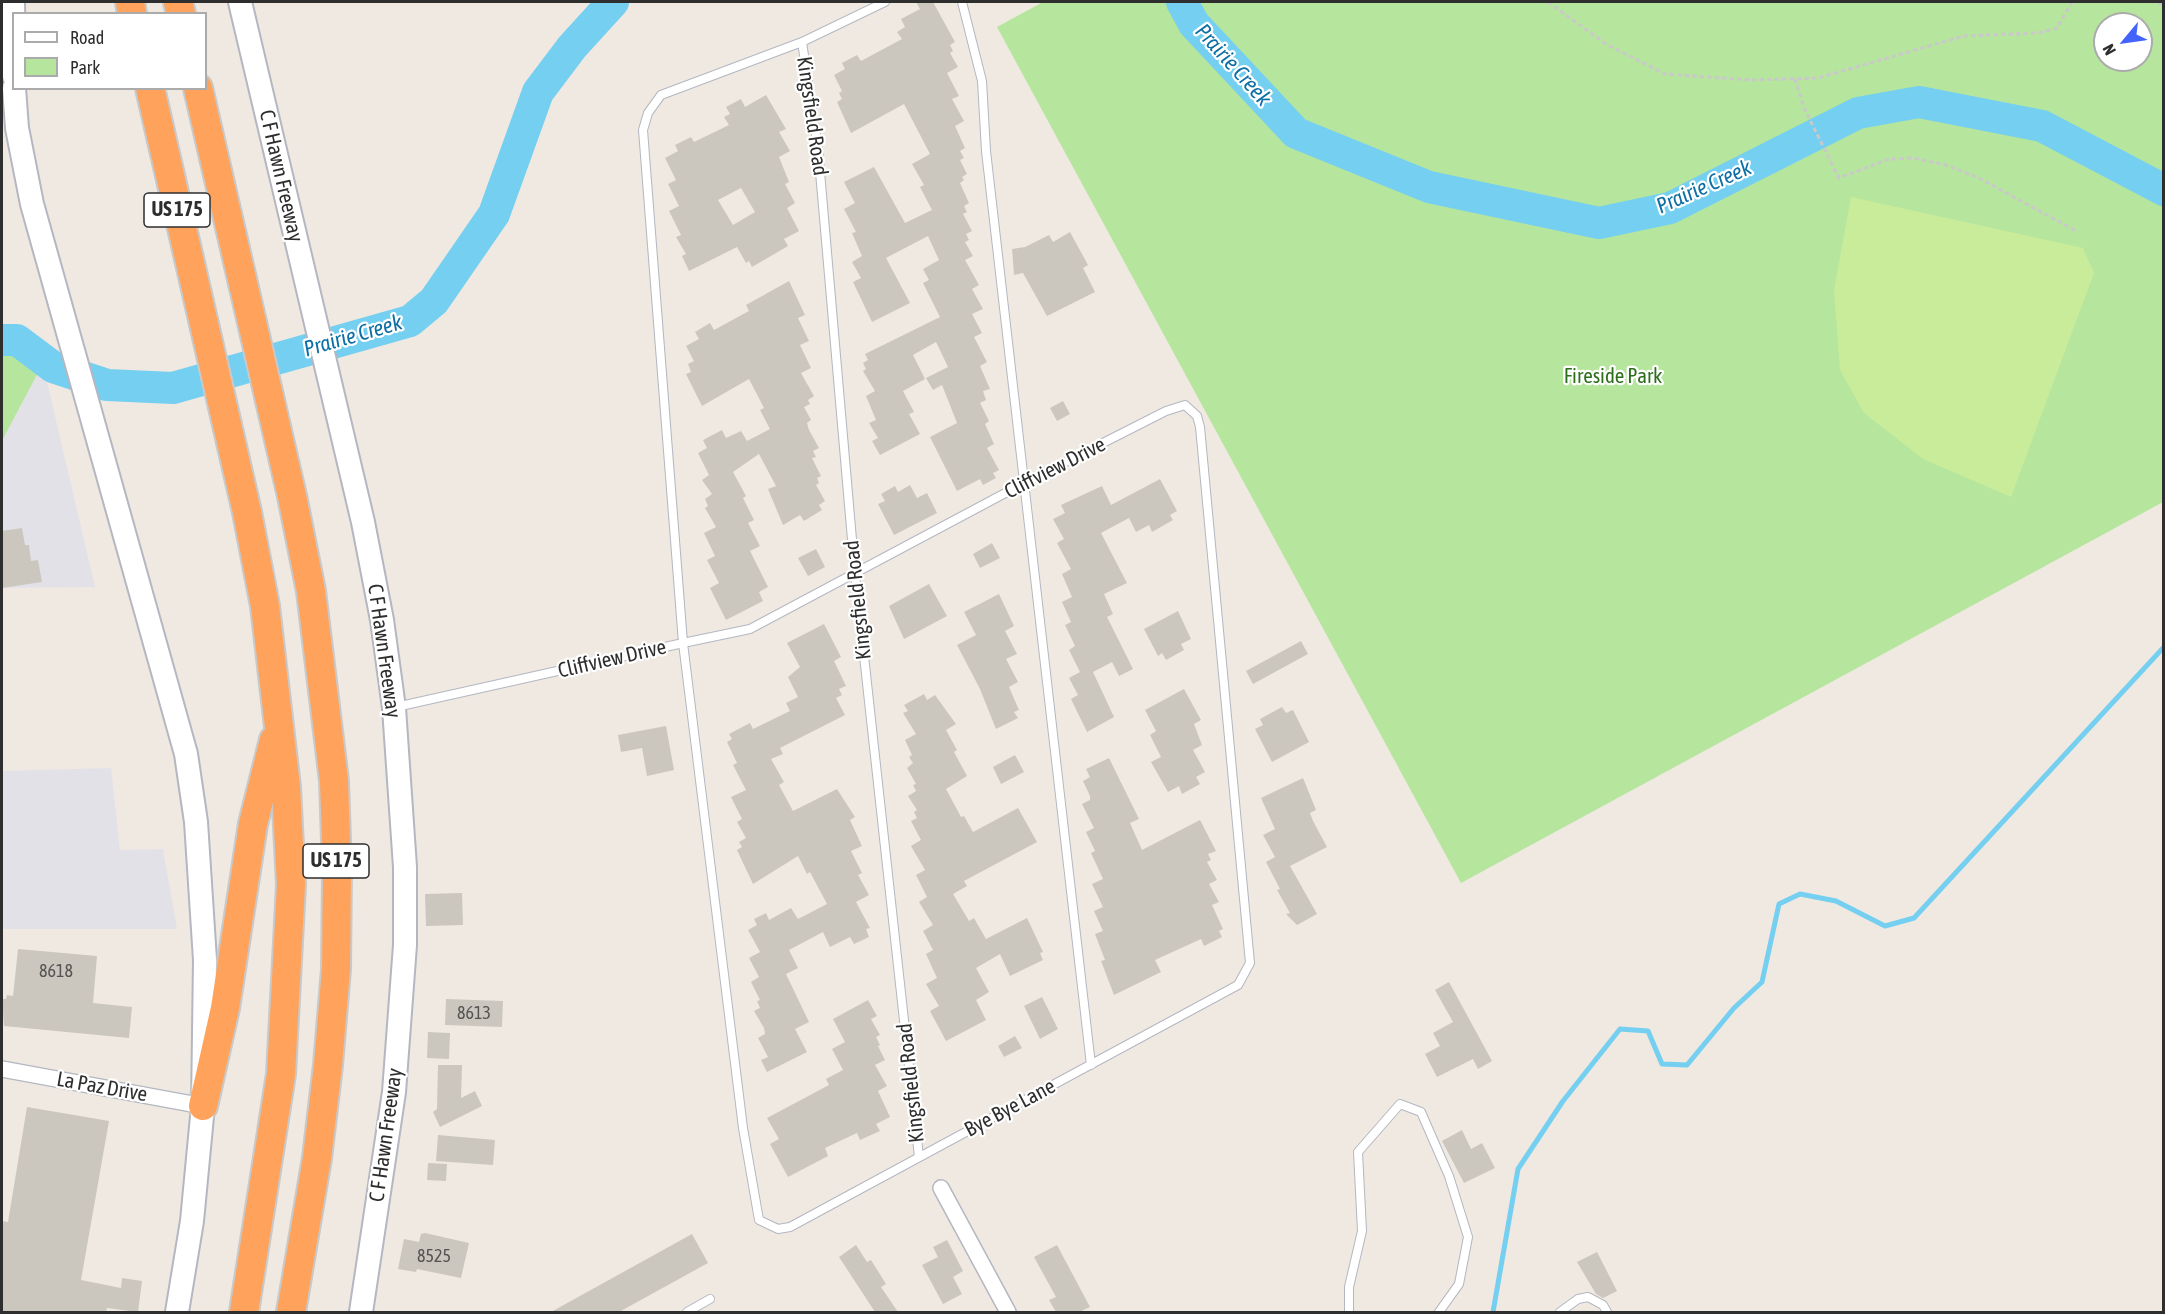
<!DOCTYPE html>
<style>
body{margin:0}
#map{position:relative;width:2165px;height:1314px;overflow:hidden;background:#efe9e1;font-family:"Asap Condensed",sans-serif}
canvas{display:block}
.frame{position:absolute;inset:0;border:3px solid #2e2e2e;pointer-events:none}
.legend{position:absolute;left:12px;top:12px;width:195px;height:78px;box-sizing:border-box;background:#fff;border:2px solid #ababab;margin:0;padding:8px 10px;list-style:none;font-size:18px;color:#2e2e2e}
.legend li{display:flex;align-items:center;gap:12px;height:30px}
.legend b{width:30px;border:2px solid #ababab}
.north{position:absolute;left:2093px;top:12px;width:60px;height:60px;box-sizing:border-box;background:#fff;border:2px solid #ababab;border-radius:50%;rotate:241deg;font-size:16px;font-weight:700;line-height:24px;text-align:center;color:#2e2e2e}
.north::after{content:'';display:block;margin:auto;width:21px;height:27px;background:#4264fb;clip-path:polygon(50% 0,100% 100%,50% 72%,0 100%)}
</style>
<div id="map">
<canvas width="2165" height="1314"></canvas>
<div class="frame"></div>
<ul class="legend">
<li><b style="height:8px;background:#fff"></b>Road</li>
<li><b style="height:16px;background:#b6e59e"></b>Park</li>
</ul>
<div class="north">N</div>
</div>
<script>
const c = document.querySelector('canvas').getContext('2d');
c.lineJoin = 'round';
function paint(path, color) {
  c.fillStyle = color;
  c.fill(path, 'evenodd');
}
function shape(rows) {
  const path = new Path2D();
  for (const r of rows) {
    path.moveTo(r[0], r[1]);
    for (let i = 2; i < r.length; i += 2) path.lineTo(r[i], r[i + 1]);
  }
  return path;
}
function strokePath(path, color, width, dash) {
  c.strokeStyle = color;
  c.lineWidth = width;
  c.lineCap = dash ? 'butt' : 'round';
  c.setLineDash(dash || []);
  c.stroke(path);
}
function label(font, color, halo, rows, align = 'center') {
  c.font = font + ' "Asap Condensed",sans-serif';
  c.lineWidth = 4.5;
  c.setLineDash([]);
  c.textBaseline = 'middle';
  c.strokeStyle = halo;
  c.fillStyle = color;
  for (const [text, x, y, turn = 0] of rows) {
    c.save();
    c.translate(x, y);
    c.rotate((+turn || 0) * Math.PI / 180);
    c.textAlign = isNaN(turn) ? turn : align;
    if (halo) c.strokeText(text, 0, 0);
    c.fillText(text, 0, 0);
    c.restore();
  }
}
paint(shape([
 [41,367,44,369,95,587,2,588,2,441],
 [111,768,120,850,163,849,177,929,2,929,2,771]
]), '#e3e1e8');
paint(shape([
 [1043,2,2163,2,2163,502,1461,883,997,27],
 [2105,24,2141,24,2141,60,2105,60],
 [2,350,41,367,2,441]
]), '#b6e59e');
paint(shape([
 [1851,197,2083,248,2094,273,2011,497,1923,459,1864,413,1840,370,1834,290]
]), '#c9ec9a');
strokePath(shape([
 [1493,1312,1518,1169,1563,1101,1620,1029,1648,1031,1662,1064,1687,1065,1734,1008,1762,982,1779,904,1800,894,1836,901,1885,926,1914,918,2164,647]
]), '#75cff0', 5);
strokePath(shape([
 [1182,2,1194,24,1296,133,1429,187,1599,223,1670,208,1858,113,1919,102,2042,126,2164,190],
 [2,340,17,340,53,367,107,385,173,388,410,321,434,301,494,214,538,92,572,47,613,2]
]), '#75cff0', 32);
paint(shape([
 [916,2,933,2,955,42,950,45,953,51,950,53,958,67,947,73,959,96,952,99,964,121,955,126,965,148,960,151,964,158,960,160,967,174,962,177,964,180,960,183,969,203,964,206,967,212,963,214,972,231,966,234,969,240,965,242,973,256,965,260,979,285,972,289,983,309,972,314,982,333,974,337,987,362,980,366,990,389,983,391,986,400,980,403,989,421,985,424,994,444,987,448,999,470,993,473,996,478,983,485,980,479,957,491,930,437,957,423,942,385,933,390,926,378,948,367,936,342,913,355,925,379,903,391,914,412,909,414,920,434,880,455,872,441,878,438,869,423,876,420,866,396,875,391,863,371,866,369,863,363,868,360,865,354,940,317,923,283,929,280,923,269,939,260,928,236,886,258,910,303,872,322,853,282,861,278,852,262,862,256,852,233,856,232,844,209,855,203,844,182,874,167,905,223,932,210,920,187,924,185,912,164,930,154,904,104,851,133,837,102,842,99,839,93,842,91,834,75,845,69,842,63,857,55,861,61,902,39,897,32,905,27,901,19,920,9],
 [766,95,786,129,779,132,790,151,779,157,789,182,785,184,795,203,787,208,799,231,784,239,788,246,752,267,749,261,746,263,737,247,689,271,682,256,686,254,676,237,681,235,669,211,679,206,668,184,676,180,665,158,678,151,675,145,691,137,694,142,729,125,724,117,730,114,726,107,741,99,745,107],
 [741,188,755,212,733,225,718,200],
 [1070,232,1088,265,1083,268,1095,292,1047,316,1023,273,1014,275,1012,249,1025,247,1049,235,1053,242],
 [789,281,805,315,798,318,809,341,800,345,811,368,801,373,814,396,808,400,810,404,804,407,811,420,807,423,809,430,819,448,813,451,816,457,812,458,821,476,817,478,819,483,816,485,825,501,819,505,822,510,804,521,800,515,783,525,768,489,776,486,759,454,733,472,746,496,743,498,754,520,748,523,760,546,750,551,768,587,759,592,763,601,726,620,710,588,719,583,707,560,715,556,704,533,716,527,705,508,708,506,705,499,712,494,702,480,709,475,698,453,707,448,703,440,722,430,726,438,741,431,747,441,770,429,760,410,764,408,749,379,702,406,686,374,691,372,688,364,694,361,686,346,699,339,695,332,710,323,714,330,749,311,746,305],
 [1063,401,1070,414,1057,421,1050,408],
 [1160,479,1177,511,1170,515,1173,520,1152,532,1149,525,1136,532,1129,518,1101,533,1127,583,1104,594,1113,614,1107,617,1133,669,1119,676,1112,662,1093,672,1114,717,1087,732,1071,699,1078,695,1069,678,1080,672,1069,650,1075,646,1065,625,1071,622,1062,602,1072,597,1062,574,1071,569,1057,543,1064,539,1053,519,1065,513,1061,505,1102,486,1111,505],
 [910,485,917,498,927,493,937,513,894,535,878,504,885,501,881,494,895,486,898,492],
 [22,528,25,545,29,545,31,561,38,560,42,582,2,588,2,531],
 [992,543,1000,558,980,568,973,554],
 [816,549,825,567,808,576,798,558],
 [929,584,947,616,904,639,889,606],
 [999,594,1014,626,1005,631,1017,654,1006,659,1018,682,1009,687,1019,710,1014,712,1018,718,996,729,980,689,957,645,976,635,964,612],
 [1178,611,1191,639,1181,644,1184,650,1166,660,1162,653,1158,656,1144,629],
 [824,624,841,657,834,661,846,686,839,689,842,695,836,698,845,715,780,748,783,754,771,759,784,782,779,785,793,811,837,789,855,817,850,820,862,846,851,851,862,873,858,875,869,895,856,902,870,928,866,929,869,937,854,944,850,937,830,947,823,932,789,950,798,968,786,974,809,1022,795,1029,807,1052,767,1072,761,1060,768,1057,758,1038,765,1034,764,1028,754,1011,760,1008,757,1001,760,1000,751,982,759,977,749,958,760,952,748,930,757,925,754,919,766,913,769,920,791,908,798,919,827,904,810,872,807,874,798,856,753,884,737,850,742,847,739,842,746,838,737,822,742,819,731,797,746,790,733,765,737,763,727,742,732,739,729,734,750,723,753,729,790,711,786,703,798,697,788,677,800,667,787,643],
 [1301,641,1308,654,1253,684,1246,671],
 [1184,689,1201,720,1194,724,1202,745,1193,750,1205,772,1196,777,1200,784,1182,794,1179,786,1168,792,1151,762,1161,757,1150,735,1156,731,1145,710],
 [924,694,927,700,935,695,956,724,946,730,957,750,954,752,967,776,946,789,961,817,964,816,973,832,1018,808,1037,842,964,881,967,886,953,894,969,921,974,918,986,939,1027,918,1043,952,1040,953,1043,960,1010,976,1000,954,976,968,989,992,976,1000,986,1020,946,1041,930,1011,939,1006,926,984,937,978,926,954,933,950,923,931,933,925,919,902,927,897,916,875,925,870,911,846,921,840,911,821,917,818,914,812,917,810,908,796,916,791,913,785,916,784,907,768,913,763,909,757,912,755,905,740,916,734,903,713,908,711,904,705],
 [1282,707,1286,713,1293,710,1309,742,1272,762,1255,729,1263,725,1260,719],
 [666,726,674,770,647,776,642,748,621,752,618,735],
 [1015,755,1024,772,1001,784,993,767],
 [1109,758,1139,819,1130,823,1142,850,1200,820,1216,851,1208,854,1211,860,1207,862,1217,880,1209,884,1219,902,1212,905,1223,929,1219,931,1222,937,1204,946,1201,939,1155,960,1161,972,1114,995,1101,961,1105,960,1095,934,1103,931,1094,911,1103,907,1092,884,1103,879,1091,853,1095,851,1086,832,1094,828,1082,804,1090,800,1090,796,1083,781,1090,777,1086,769],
 [1303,778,1316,810,1310,813,1313,821,1327,847,1290,866,1317,914,1297,925,1286,914,1290,913,1277,890,1280,889,1266,862,1275,857,1263,835,1275,829,1261,798],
 [462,893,463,925,426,926,425,894],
 [18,949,97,956,93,1003,132,1007,129,1038,4,1026,2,999,6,999,7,995,13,996],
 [1449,982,1492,1061,1478,1069,1473,1059,1437,1077,1425,1054,1440,1046,1433,1033,1453,1022,1435,990],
 [1042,997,1058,1029,1040,1039,1024,1006],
 [446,999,503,1001,502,1027,445,1025],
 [868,1000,877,1016,871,1019,880,1035,876,1037,880,1045,878,1046,885,1060,875,1065,887,1086,878,1091,890,1117,876,1124,880,1131,860,1140,857,1133,825,1148,828,1156,788,1177,770,1144,779,1139,767,1118,829,1085,826,1079,843,1070,832,1049,845,1042,833,1019],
 [428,1032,450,1033,449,1059,427,1058],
 [1015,1036,1022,1048,1004,1057,998,1046],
 [438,1065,462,1065,461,1098,475,1091,482,1106,440,1127,433,1112,437,1109],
 [27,1107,109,1121,81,1280,121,1288,122,1278,142,1281,138,1312,107,1308,106,1312,2,1312,2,1221,8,1222],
 [1462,1130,1471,1149,1482,1143,1495,1168,1464,1183,1442,1141],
 [438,1135,495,1140,493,1165,436,1161],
 [428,1163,447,1164,446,1181,427,1180],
 [425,1233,469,1243,461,1278,417,1269,416,1272,398,1269,404,1239,419,1242,421,1234],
 [692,1234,708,1263,619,1312,551,1312],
 [947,1240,963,1271,953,1277,962,1294,943,1304,922,1265,938,1257,933,1247],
 [856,1245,867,1262,871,1260,886,1284,881,1287,898,1312,875,1312,839,1257],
 [1057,1245,1090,1307,1079,1312,1056,1312,1049,1300,1056,1297,1034,1257],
 [1597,1252,1617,1291,1603,1298,1596,1294,1577,1262]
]), '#cbc7bf');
const service = shape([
 [962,2,982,81,986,151,1091,1065],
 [802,42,818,149,855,574,919,1157],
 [396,707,683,643,750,629,1026,482,1166,411,1185,405,1197,416,1200,427,1250,963,1238,985,790,1227,778,1229,759,1220,743,1128,683,643,643,130,648,113,661,95,802,42,885,2],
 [687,1312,710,1299],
 [1349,1312,1349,1287,1362,1231,1358,1152,1400,1104,1421,1112,1449,1176,1468,1237,1459,1284,1439,1312],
 [1560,1312,1578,1299,1588,1297,1603,1305,1607,1312]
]);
const minor = shape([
 [2,1069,203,1106],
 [941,1188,1008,1312]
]);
const secondary = shape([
 [13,2,14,76],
 [240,2,363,522,382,620,394,708,405,867,405,945,394,1092,361,1312],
 [14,88,17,128,32,204,186,754,196,822,205,960,203,1106,192,1221,177,1312]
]);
const motorway = shape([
 [130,2,132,14],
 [178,2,181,14],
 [150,88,247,512,265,606,286,787,291,885,281,1074,244,1312],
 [198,88,292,496,311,591,334,781,337,870,336,969,328,1065,317,1158,291,1312],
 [203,1106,225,1008,253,824,274,740]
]);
strokePath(service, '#b4b7c1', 10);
strokePath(minor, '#b4b7c1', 18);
strokePath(secondary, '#b4b7c1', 26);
strokePath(motorway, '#c9c9c9', 32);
strokePath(shape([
 [1548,2,1606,44,1665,74,1751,80,1818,78,1964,36,2038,33,2057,28,2072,2],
 [2158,2,2164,6],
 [1795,79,1804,108,1839,178,1889,159,1913,158,1946,165,1979,178,2078,232]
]), '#c9c9c9', 3, [4.5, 3]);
strokePath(service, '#fff', 8);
strokePath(minor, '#fff', 15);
strokePath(secondary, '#fff', 22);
strokePath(motorway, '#ffa35c', 28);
label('18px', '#555452', null, [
 ["8618",56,971],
 ["8613",474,1013],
 ["8525",434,1256]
]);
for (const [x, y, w] of [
 [177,210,66],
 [336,861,66]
]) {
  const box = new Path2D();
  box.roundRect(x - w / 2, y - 17, w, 34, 4.5);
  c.fillStyle = '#fff';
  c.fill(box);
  strokePath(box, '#2e2e2e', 1.5);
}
label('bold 20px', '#2e2e2e', null, [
 ["US 175",177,210],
 ["US 175",336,861]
]);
label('21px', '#2e2e2e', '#fff', [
 ["Kingsfield Road",812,116,82],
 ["C F Hawn Freeway",281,176,77],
 ["Cliffview Drive",1055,468,-27],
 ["Kingsfield Road",858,600,-96],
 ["C F Hawn Freeway",384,651,82],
 ["Cliffview Drive",612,659,-13],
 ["Kingsfield Road",911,1083,-96],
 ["La Paz Drive",102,1087,10],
 ["Bye Bye Lane",1010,1108,-28],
 ["C F Hawn Freeway",386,1135,-82]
]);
label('21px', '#2c6e1b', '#fff', [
 ["Fireside Park",1613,376]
]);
label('italic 22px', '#0d6fa3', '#fff', [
 ["Prairie Creek",1233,65,48],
 ["Prairie Creek",1704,187,-24],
 ["Prairie Creek",353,336,-16]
]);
</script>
